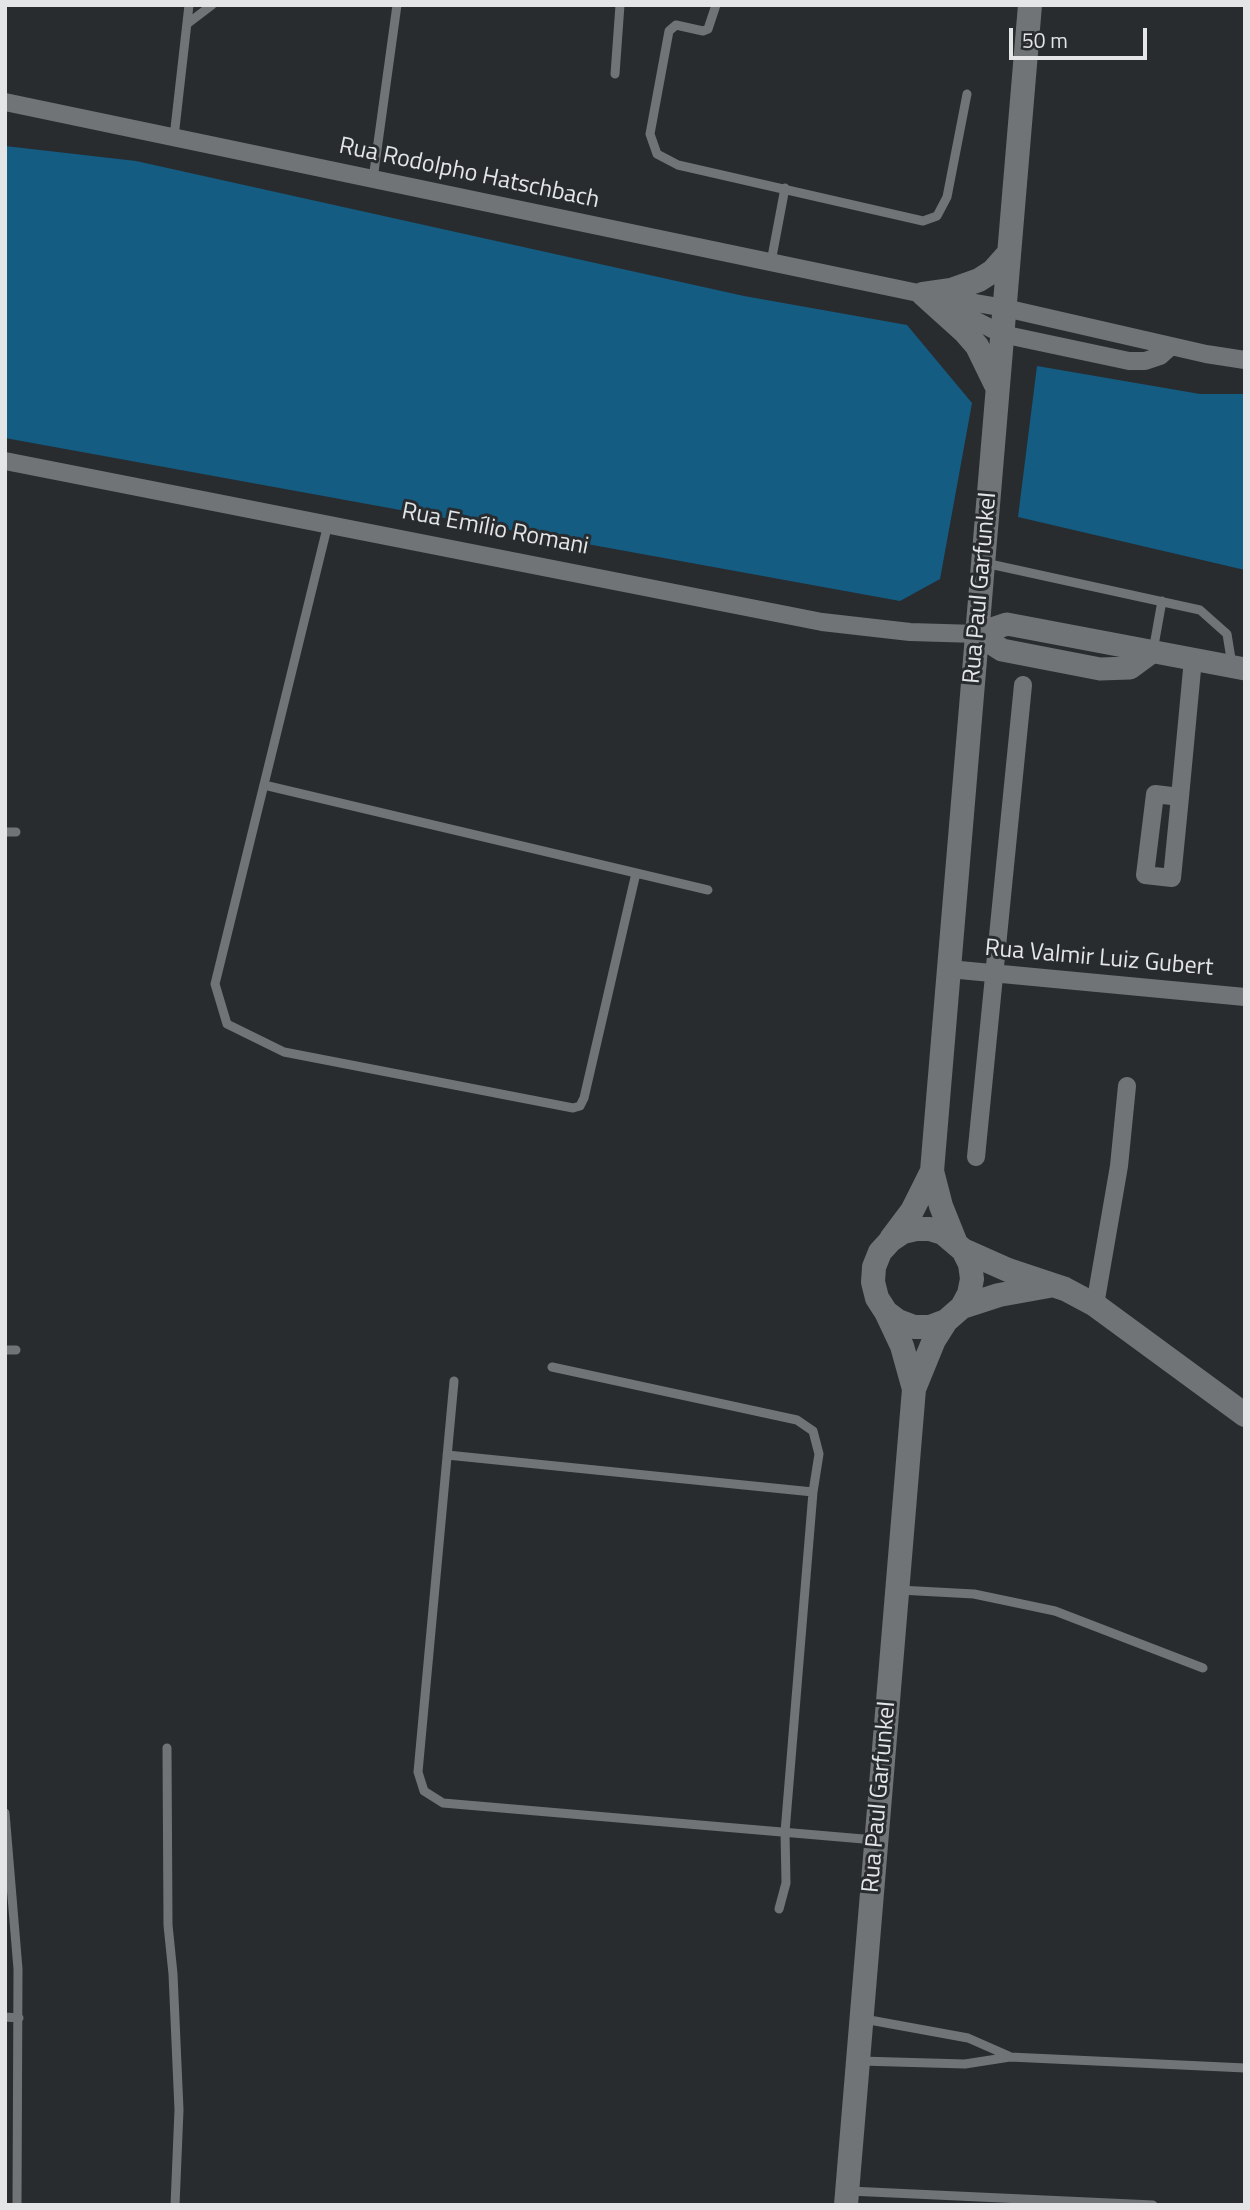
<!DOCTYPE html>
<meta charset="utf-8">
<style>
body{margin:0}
#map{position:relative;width:1250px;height:2210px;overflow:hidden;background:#292c2f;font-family:"Titillium Web",sans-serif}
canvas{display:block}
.frame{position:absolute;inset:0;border:7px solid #e3e5e7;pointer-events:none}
.scale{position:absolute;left:1009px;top:28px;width:138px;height:32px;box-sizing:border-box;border:4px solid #e3e5e7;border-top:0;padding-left:9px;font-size:21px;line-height:24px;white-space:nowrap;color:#e3e5e7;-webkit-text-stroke:5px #292c2f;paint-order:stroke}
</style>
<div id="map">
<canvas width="1250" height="2210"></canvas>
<div class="frame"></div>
<div class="scale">50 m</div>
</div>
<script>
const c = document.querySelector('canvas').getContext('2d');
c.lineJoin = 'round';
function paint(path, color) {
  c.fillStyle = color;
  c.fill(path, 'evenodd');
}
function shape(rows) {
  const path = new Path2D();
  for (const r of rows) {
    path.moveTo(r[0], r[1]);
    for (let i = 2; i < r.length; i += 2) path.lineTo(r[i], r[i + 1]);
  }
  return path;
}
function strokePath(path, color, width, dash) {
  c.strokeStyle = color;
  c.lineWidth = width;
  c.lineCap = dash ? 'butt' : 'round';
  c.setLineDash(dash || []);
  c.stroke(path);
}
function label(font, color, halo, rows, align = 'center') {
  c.font = font + ' "Titillium Web",sans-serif';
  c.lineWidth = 6;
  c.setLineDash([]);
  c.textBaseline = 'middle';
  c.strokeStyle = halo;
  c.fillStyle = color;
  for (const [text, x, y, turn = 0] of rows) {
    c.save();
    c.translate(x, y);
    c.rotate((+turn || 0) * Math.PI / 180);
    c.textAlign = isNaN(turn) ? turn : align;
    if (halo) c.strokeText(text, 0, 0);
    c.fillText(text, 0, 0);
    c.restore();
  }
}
paint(shape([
 [5,146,136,161,744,296,907,325,972,403,940,579,900,601,5,438],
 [1037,366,1200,394,1245,394,1245,570,1018,517]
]), '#145c82');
strokePath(shape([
 [716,5,708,29,703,31,676,25,669,31,650,134,657,154,678,165,923,221,937,216,947,197,967,94],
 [187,24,212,5],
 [615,74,620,5],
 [174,137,189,5],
 [373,179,397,5],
 [771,262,785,188],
 [328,524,215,984,227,1024,284,1052,573,1108,580,1106,584,1098,636,873],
 [985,563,1200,610,1227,634,1232,665],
 [1153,651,1162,601],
 [264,785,708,890],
 [5,832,16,832],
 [5,1350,16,1350],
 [552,1367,797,1420,813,1431,819,1454,813,1492],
 [454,1381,418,1772,424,1791,443,1803,875,1840],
 [447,1455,813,1492,785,1832,786,1883,779,1909],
 [899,1590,974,1594,1055,1611,1203,1668],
 [167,1748,168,1925,173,1974,179,2110,175,2205],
 [5,1813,18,1969,17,2205],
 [5,2017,19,2018],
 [864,2019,968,2038,1009,2056],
 [860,2061,965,2064,1010,2057,1245,2068],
 [849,2191,1153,2205]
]), '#707477', 9);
strokePath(shape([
 [5,102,923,294,1005,308,1206,354,1245,360],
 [945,305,1002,334,1129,361,1145,361,1160,356,1171,346],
 [5,461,822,622,910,632,977,634],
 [1180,797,1155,794,1145,875,1172,878,1180,797,1193,659],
 [949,969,1245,997],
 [976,1157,1023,685],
 [1095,1305,1119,1166,1127,1086]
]), '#707477', 18);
strokePath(shape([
 [977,634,1007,624,1245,669],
 [977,634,1002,650,1100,669,1130,668,1153,651]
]), '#707477', 23);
strokePath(shape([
 [923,294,964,331,977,346,996,385],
 [923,294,951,290,979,280,993,271,1009,253],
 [891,1239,912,1211,932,1171],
 [955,1241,941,1206,932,1171,1030,5],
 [963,1250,1008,1270,1065,1289,1095,1305,1245,1415],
 [962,1307,999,1295,1049,1286],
 [886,1312,902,1346,914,1389],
 [846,2205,914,1389,934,1340,946,1321,962,1307,969,1294,972,1279,970,1264,963,1250,943,1233,930,1229,916,1229,903,1232,891,1240,880,1252,874,1267,873,1282,877,1298,886,1312,898,1321,914,1327,930,1327,946,1321]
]), '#707477', 24);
label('24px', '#e3e5e7', '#292c2f', [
 ["Rua Rodolpho Hatschbach",469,174,12],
 ["Rua Emílio Romani",495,530,11],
 ["Rua Paul Garfunkel",981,588,-85],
 ["Rua Valmir Luiz Gubert",1099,959,5],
 ["Rua Paul Garfunkel",880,1797,-85]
]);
</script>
